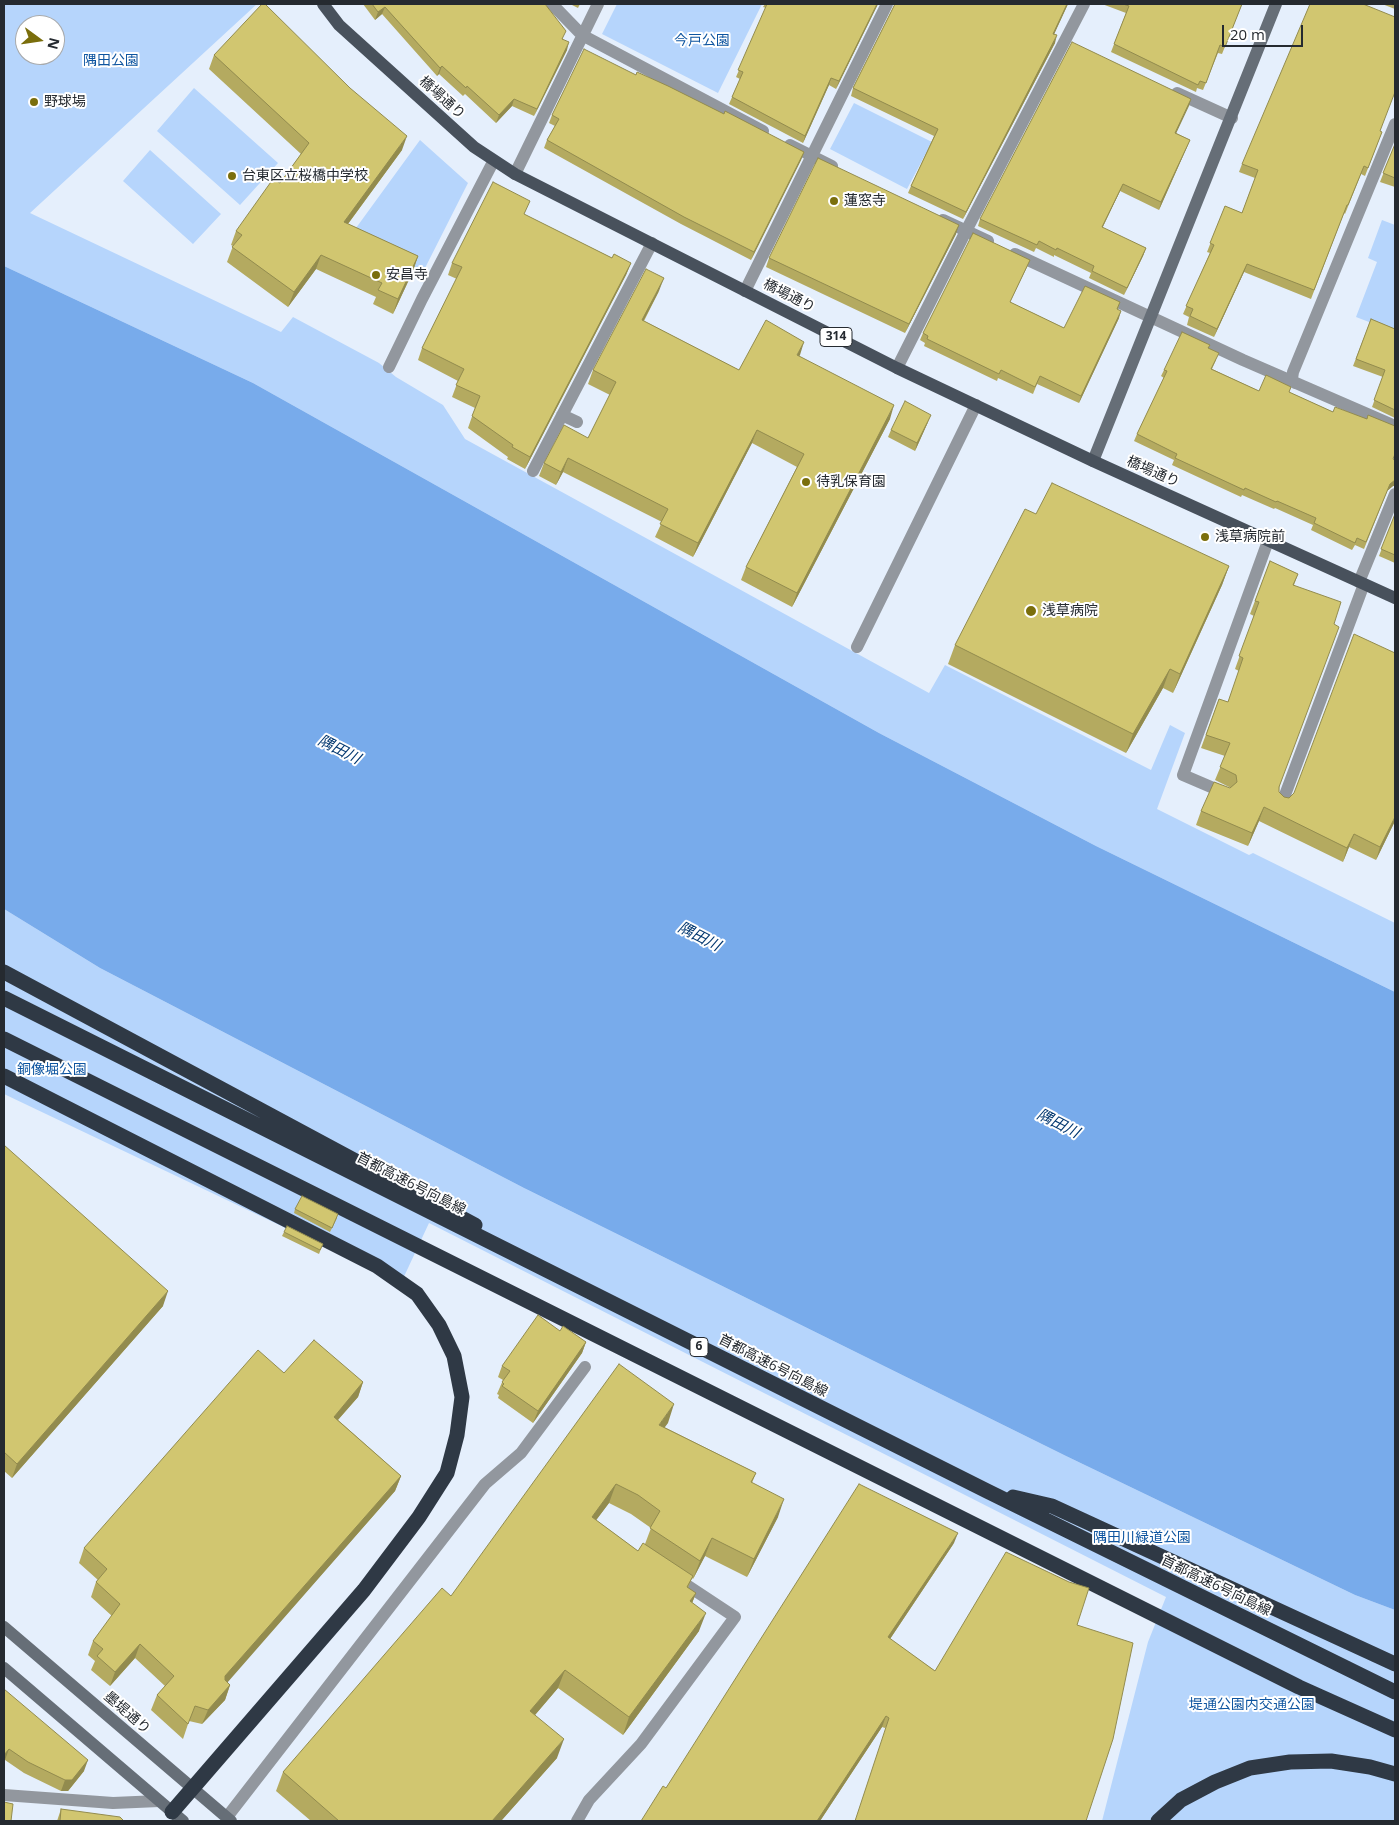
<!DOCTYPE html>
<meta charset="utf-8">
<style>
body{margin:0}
#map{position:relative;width:1399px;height:1825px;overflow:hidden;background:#e5effc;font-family:"Open Sans",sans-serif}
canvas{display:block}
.frame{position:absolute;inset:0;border:5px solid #252a30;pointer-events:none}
.north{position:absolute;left:15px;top:15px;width:50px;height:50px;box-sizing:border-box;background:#fff;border:1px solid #a8aaac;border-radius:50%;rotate:104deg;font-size:14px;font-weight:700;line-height:20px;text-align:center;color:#252a30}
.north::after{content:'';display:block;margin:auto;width:18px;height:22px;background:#7a6e0c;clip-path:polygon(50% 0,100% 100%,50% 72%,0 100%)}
.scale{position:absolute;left:1222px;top:25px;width:81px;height:22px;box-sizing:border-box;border:2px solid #252a30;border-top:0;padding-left:6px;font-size:15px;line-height:18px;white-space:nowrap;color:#252a30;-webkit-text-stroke:4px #fff;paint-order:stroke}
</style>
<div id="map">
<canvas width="1399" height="1825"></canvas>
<div class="frame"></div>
<div class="north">N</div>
<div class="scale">20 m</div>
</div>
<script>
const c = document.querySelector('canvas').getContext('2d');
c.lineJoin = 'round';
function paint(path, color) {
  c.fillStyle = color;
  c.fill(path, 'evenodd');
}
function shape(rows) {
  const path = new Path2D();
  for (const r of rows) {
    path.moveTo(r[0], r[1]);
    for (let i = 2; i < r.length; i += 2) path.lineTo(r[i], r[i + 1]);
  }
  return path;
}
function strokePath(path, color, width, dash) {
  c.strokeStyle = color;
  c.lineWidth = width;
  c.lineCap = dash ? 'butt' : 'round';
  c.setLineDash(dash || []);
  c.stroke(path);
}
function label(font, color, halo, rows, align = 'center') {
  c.font = font + ' "Open Sans","Noto Sans JP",sans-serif';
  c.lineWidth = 4;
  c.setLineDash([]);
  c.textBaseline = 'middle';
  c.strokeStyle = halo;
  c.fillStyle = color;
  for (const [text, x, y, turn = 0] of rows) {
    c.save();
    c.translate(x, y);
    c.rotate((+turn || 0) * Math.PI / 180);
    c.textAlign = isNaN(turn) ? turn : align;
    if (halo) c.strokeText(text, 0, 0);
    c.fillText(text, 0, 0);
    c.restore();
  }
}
paint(shape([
 [4,4,257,4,30,213,281,332,293,317,379,363,396,377,443,405,465,439,929,693,945,665,1151,770,1170,725,1185,733,1157,809,1249,855,1253,853,1395,923,1395,992,1096,846,879,733,253,383,4,266],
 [25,25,55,25,55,55,25,55],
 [617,4,762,4,718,93,602,34],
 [194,88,278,163,240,205,157,131],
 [854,103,932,142,907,189,830,149],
 [420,140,468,183,422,274,348,239],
 [150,150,221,214,193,244,123,181],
 [1382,220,1395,225,1395,332,1356,317,1377,262,1368,258],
 [4,909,100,968,524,1188,1066,1456,1355,1595,1395,1610,1395,1821,1102,1821,1148,1642,1166,1597,429,1223,401,1283,4,1094]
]), '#b6d5fc');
paint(shape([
 [4,266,253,383,879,733,1096,846,1395,992,1395,1610,1355,1595,1066,1456,524,1188,100,968,4,909]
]), '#78abeb');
strokePath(shape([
 [1177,93,1232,118],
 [389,367,422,299,493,162],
 [562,415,577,422],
 [533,471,652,243],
 [857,647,976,405],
 [1225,793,1183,775,1268,541],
 [1282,803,1364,584],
 [227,1817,485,1484,521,1453,585,1367],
 [577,1821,589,1800,641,1744,735,1617,676,1578]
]), '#92979e', 12);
strokePath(shape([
 [552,4,582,35,763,131],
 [790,145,832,166],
 [515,174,598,4],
 [943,220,988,241],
 [1015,254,1243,360,1395,426],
 [745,291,887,4],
 [897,368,966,231,1084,4],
 [1295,383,1292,379,1293,372,1395,124],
 [1359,582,1395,494],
 [4,1795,113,1803,159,1801]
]), '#92979e', 12);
strokePath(shape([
 [1093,461,1276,4],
 [4,1627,231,1821],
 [4,1668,183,1821]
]), '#666e77', 12);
strokePath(shape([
 [323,4,339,25,474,147,515,174,897,368,1093,461,1395,598]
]), '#48515c', 12);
strokePath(shape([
 [4,972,475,1225],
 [4,998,987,1491,1395,1692],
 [4,1039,1299,1687,1395,1730],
 [4,1076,377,1266,417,1294,439,1325,454,1356,462,1397,457,1435,447,1473,419,1517,364,1590,172,1812],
 [1013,1497,1052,1506,1395,1664],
 [1158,1821,1181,1800,1215,1782,1250,1768,1290,1762,1331,1761,1370,1767,1395,1774]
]), '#2f3945', 15);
paint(shape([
 [363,4,545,4,563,39,567,50,534,116,512,106,496,123,465,94,463,96,439,74,437,76,382,14,375,20],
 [570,4,580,4,578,8],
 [765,4,878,4,836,89,829,85,803,143,729,104,740,79,736,77,766,8,763,7],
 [895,4,1068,4,1054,34,1055,43,963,219,908,193,911,186,934,136,851,96,853,88],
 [1102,4,1242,4,1222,54,1218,53,1203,90,1197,88,1196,92,1111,52,1126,13],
 [1382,4,1395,4,1395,9],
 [214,55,402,150,348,224,418,256,413,271,393,314,373,304,376,297,316,269,288,307,227,262,233,246,231,245,236,231,280,183,301,154,209,69],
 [636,75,724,114,804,152,801,160,751,260,681,224,544,148,547,140,555,126,549,123,552,115],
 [1191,99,1176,133,1190,140,1159,210,1120,191,1102,228,1146,248,1143,256,1124,295,1089,278,1091,273,1054,255,1054,257,1036,248,1034,252,978,226,980,219],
 [1380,131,1382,132,1365,176,1361,174,1345,214,1344,213,1311,299,1244,272,1214,337,1187,325,1189,317,1183,314,1210,253,1207,252,1225,206,1242,213,1255,178,1239,172,1242,164],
 [1395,144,1395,187,1380,182],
 [525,215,612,258,631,263,626,275,525,469,507,459,508,457,468,428,475,408,452,397,458,381,418,360,422,348,457,279,448,275,452,263],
 [956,234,905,333,766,267,769,258],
 [1030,260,1027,267,1010,302,1064,328,1120,302,1118,309,1119,318,1079,403,1037,384,1033,394,998,378,997,381,924,346,925,343,920,340,923,333],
 [659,291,644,321,739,370,799,356,890,419,792,607,741,580,746,567,797,467,752,443,693,557,655,537,662,522,563,472,556,485,539,476,544,463,588,438,610,395,588,384,593,370],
 [1371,319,1395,329,1395,418,1372,407,1383,377,1353,366],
 [1209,348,1216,360,1212,369,1259,391,1291,387,1289,392,1333,412,1367,419,1393,459,1395,460,1395,486,1393,486,1387,491,1364,549,1355,545,1352,550,1311,530,1313,525,1275,508,1274,509,1242,495,1241,497,1172,465,1174,460,1134,441,1137,434,1164,378,1161,376,1164,370],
 [928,422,915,451,888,437,891,430],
 [1036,514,1229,566,1222,585,1173,693,1163,688,1126,753,948,664,955,645],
 [1395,514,1395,563,1379,556],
 [1270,561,1298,574,1294,585,1279,792,1284,797,1395,821,1376,860,1349,847,1343,862,1259,821,1248,846,1196,825,1201,811,1231,788,1215,780,1225,756,1201,748,1219,699,1228,702,1239,671,1235,669,1254,616,1250,614],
 [4,1145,163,1306,12,1478,4,1471],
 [295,1209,337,1218,330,1232,294,1213],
 [284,1232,323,1244,319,1254,282,1236],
 [560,1331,586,1342,582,1353,533,1423,498,1398,499,1395,497,1394,503,1380,498,1377,502,1366],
 [284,1373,363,1382,358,1397,338,1420,401,1476,395,1491,227,1682,230,1685,225,1700,202,1724,189,1721,183,1739,151,1710,157,1695,165,1686,135,1658,110,1686,91,1670,95,1661,88,1655,93,1641,112,1616,91,1597,96,1582,98,1580,79,1563,84,1548],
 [668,1423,664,1427,756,1473,752,1483,778,1517,747,1577,705,1556,693,1579,692,1578,688,1588,696,1593,692,1603,699,1631,623,1735,558,1688,535,1715,557,1758,501,1821,311,1821,276,1791,283,1772,451,1596],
 [609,1503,631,1514,651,1528,645,1544,638,1551,596,1520],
 [954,1543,890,1639,935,1671,1069,1582,885,1728,882,1727,820,1821,641,1821,666,1788],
 [4,1689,84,1771,68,1791,61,1791,24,1773,5,1760,4,1762],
 [61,1809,124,1821,57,1821]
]), '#b4aa60');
paint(shape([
 [877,4,878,4,836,89,839,81],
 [1067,4,1068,4,1051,41,1053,34],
 [385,7,382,14,375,20,378,12],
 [1057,35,1055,43,963,219,966,212],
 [569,42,567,50,534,116,537,109],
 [442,66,439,74,437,76,440,68],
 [831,78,829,85,803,143,805,136],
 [514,99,512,106,496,123,499,115],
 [1191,99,1189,106,1173,140,1175,133],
 [407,136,402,150,339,236,344,222],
 [1190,140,1187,147,1159,210,1161,202],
 [804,152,801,160,751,260,754,252],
 [1123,184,1120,191,1099,235,1102,227],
 [959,225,956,234,905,333,909,324],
 [1146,248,1143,256,1124,295,1127,288],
 [321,255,316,269,288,307,294,292],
 [418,256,413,271,393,314,398,299],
 [631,263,626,275,525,469,530,457],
 [1247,264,1244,272,1214,337,1217,329],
 [664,278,659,291,637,333,642,320],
 [1121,311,1119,318,1079,403,1081,396],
 [804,342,800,355,792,369,797,355],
 [894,405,890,419,792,607,797,593],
 [931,415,928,422,915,451,917,443],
 [757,430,752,443,693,557,698,543],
 [568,458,563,472,556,485,561,472],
 [1395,480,1395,486,1393,486,1387,491,1364,549,1390,484],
 [1229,566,1222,585,1173,693,1180,674],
 [1170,669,1163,688,1126,753,1133,734],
 [1264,807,1259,821,1248,846,1252,833],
 [1395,817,1395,821,1376,860,1380,847],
 [1354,834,1349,847,1343,862,1347,848],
 [168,1291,163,1306,12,1478,17,1464],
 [586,1342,582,1353,533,1423,538,1411],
 [363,1382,358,1397,328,1431,334,1417],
 [674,1404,668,1423,653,1443,659,1425],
 [401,1476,395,1491,220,1691,225,1676],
 [616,1484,609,1503,585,1535,592,1517],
 [784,1499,778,1517,747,1577,754,1559],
 [958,1533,954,1543,884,1648,888,1637],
 [712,1538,705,1556,693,1579,700,1561],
 [696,1593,689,1611,690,1601],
 [706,1613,699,1631,623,1735,629,1717],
 [140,1644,135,1658,110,1686,115,1672],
 [565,1670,558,1688,523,1729,530,1711],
 [230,1685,225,1700,202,1724,208,1710],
 [886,1716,882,1727,820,1821,817,1821],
 [564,1739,557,1758,501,1821,492,1821],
 [9,1749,5,1760,4,1762,4,1755],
 [88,1760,84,1771,68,1791,61,1791,65,1780]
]), '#928b4e');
const building = shape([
 [262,4,265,4,350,88,407,136,344,222,418,256,398,299,378,290,382,283,321,255,294,292,232,247,242,235,236,231,273,179,280,183,309,143,214,55,262,4],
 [372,4,545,4,566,31,562,39,569,42,537,109,514,99,499,115,467,86,466,88,442,66,440,68,385,7,378,12,372,4],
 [767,4,877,4,839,81,831,78,805,136,732,97,743,72,738,70,767,4],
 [895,4,1067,4,1053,34,1057,35,966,212,911,186,938,129,853,88,895,4],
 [1123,4,1242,4,1225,47,1220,45,1206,83,1200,81,1198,85,1114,44,1129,6,1123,4],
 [1310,4,1363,4,1395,17,1395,92,1380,131,1382,132,1368,168,1364,166,1348,205,1347,205,1314,290,1247,264,1217,329,1190,316,1193,309,1186,306,1214,245,1210,243,1225,206,1242,213,1258,170,1242,164,1310,4],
 [1072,42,1191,99,1175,133,1190,140,1161,202,1123,184,1102,227,1146,248,1127,288,1092,271,1094,266,1057,248,1056,250,1039,241,1037,245,980,219,1072,42],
 [584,49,636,75,637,72,668,86,724,114,725,111,804,152,754,252,684,217,547,140,559,119,552,115,584,49],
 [1395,144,1395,178,1383,173,1395,144],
 [818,158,959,225,909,324,769,258,818,158],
 [493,182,530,201,524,214,612,258,614,254,631,263,530,457,512,447,513,445,472,416,480,396,456,385,464,369,422,348,462,267,452,263,493,182],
 [973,233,1030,260,1010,302,1064,328,1085,286,1120,302,1117,309,1121,311,1081,396,1040,376,1035,387,1001,370,999,374,927,339,928,336,923,333,973,233],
 [646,269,664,278,642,320,739,370,766,320,804,342,797,355,894,405,797,593,746,567,804,454,757,430,698,543,660,524,668,509,568,458,561,472,544,463,564,425,588,438,616,382,593,370,646,269],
 [1371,319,1395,329,1395,410,1374,400,1385,370,1356,359,1371,319],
 [1182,332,1210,345,1208,348,1219,353,1211,369,1259,391,1266,375,1291,387,1289,392,1333,412,1335,407,1367,419,1368,415,1395,426,1395,454,1393,459,1395,460,1395,480,1390,484,1366,542,1357,538,1355,543,1314,523,1316,518,1277,501,1276,502,1245,488,1244,490,1175,458,1177,454,1137,434,1167,371,1164,370,1182,332],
 [905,401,931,415,917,443,891,430,905,401],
 [1052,483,1229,566,1180,674,1170,669,1133,734,955,645,1025,509,1036,514,1052,483],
 [1395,514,1395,555,1381,549,1395,514],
 [1270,561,1298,574,1293,585,1341,602,1334,624,1339,627,1279,787,1279,792,1284,797,1289,798,1294,793,1354,634,1395,653,1395,817,1380,847,1354,834,1347,848,1264,807,1252,833,1201,811,1214,782,1230,788,1237,782,1236,775,1220,767,1230,743,1206,735,1219,699,1228,702,1243,658,1239,656,1259,602,1255,601,1270,561],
 [4,1145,168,1291,17,1464,4,1452,4,1145],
 [302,1196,338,1214,332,1228,295,1209,302,1196],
 [287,1226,323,1244,320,1250,284,1232,287,1226],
 [538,1315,560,1331,563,1326,586,1342,538,1411,502,1386,504,1384,502,1382,510,1371,502,1366,538,1315],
 [314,1340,363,1382,334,1417,401,1476,225,1676,225,1680,230,1685,208,1710,195,1706,188,1724,157,1695,174,1676,140,1644,115,1672,97,1656,103,1649,93,1641,120,1604,96,1582,107,1569,84,1548,258,1350,284,1373,314,1340],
 [619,1364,674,1404,659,1425,756,1473,751,1482,784,1499,754,1559,712,1538,700,1561,650,1528,660,1511,638,1495,616,1484,592,1517,638,1551,643,1543,693,1576,687,1587,696,1593,690,1601,706,1613,629,1717,565,1670,530,1711,564,1739,492,1821,339,1821,283,1772,442,1588,451,1596,619,1364],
 [859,1484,958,1533,888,1637,935,1671,1006,1552,1069,1582,1089,1588,1077,1625,1133,1643,1113,1739,1086,1821,855,1821,889,1718,886,1716,817,1821,641,1821,663,1786,666,1788,859,1484],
 [4,1689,88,1760,72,1780,65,1780,28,1762,9,1749,4,1755,4,1689],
 [4,1802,13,1804,11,1821,4,1821,4,1802],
 [61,1809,120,1817,124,1821,60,1821,61,1809]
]);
paint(building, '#d1c670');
strokePath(building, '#928b4e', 1);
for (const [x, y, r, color] of [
 [34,102,5,"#7a6e0c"],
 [232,176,5,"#7a6e0c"],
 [834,201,5,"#7a6e0c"],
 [376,275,5,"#7a6e0c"],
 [806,482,5,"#7a6e0c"],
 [1205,537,5,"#7a6e0c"],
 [1031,611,6,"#7a6e0c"]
]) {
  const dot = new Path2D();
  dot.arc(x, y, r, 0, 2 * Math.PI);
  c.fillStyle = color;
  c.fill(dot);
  strokePath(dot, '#fff', 2);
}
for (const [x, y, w] of [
 [836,337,32],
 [699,1347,18]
]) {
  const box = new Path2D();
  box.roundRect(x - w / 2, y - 9.5, w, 19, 4);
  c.fillStyle = '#fff';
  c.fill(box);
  strokePath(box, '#252a30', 1);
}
label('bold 12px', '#252a30', null, [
 ["314",836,337],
 ["6",699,1347]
]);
label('14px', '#0e55a0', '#fff', [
 ["今戸公園",702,41],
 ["隅田公園",111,61],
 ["銅像堀公園",52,1070],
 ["隅田川緑道公園",1142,1538],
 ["堤通公園内交通公園",1252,1705]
]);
label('14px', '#252a30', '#fff', [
 ["橋場通り",442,98,42],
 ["橋場通り",789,296,27],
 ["橋場通り",1153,472,24],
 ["首都高速6号向島線",411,1184,27],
 ["首都高速6号向島線",773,1366,27],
 ["首都高速6号向島線",1216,1586,26],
 ["墨堤通り",127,1713,41]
]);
label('14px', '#252a30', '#fff', [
 ["野球場",44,102],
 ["台東区立桜橋中学校",242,176],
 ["蓮窓寺",844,201],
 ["安昌寺",386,275],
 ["待乳保育園",816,482],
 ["浅草病院前",1215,537],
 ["浅草病院",1042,611]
], 'left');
label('italic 15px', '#00366f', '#fff', [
 ["隅田川",339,750,27],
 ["隅田川",699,937,27],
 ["隅田川",1058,1124,27]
]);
</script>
